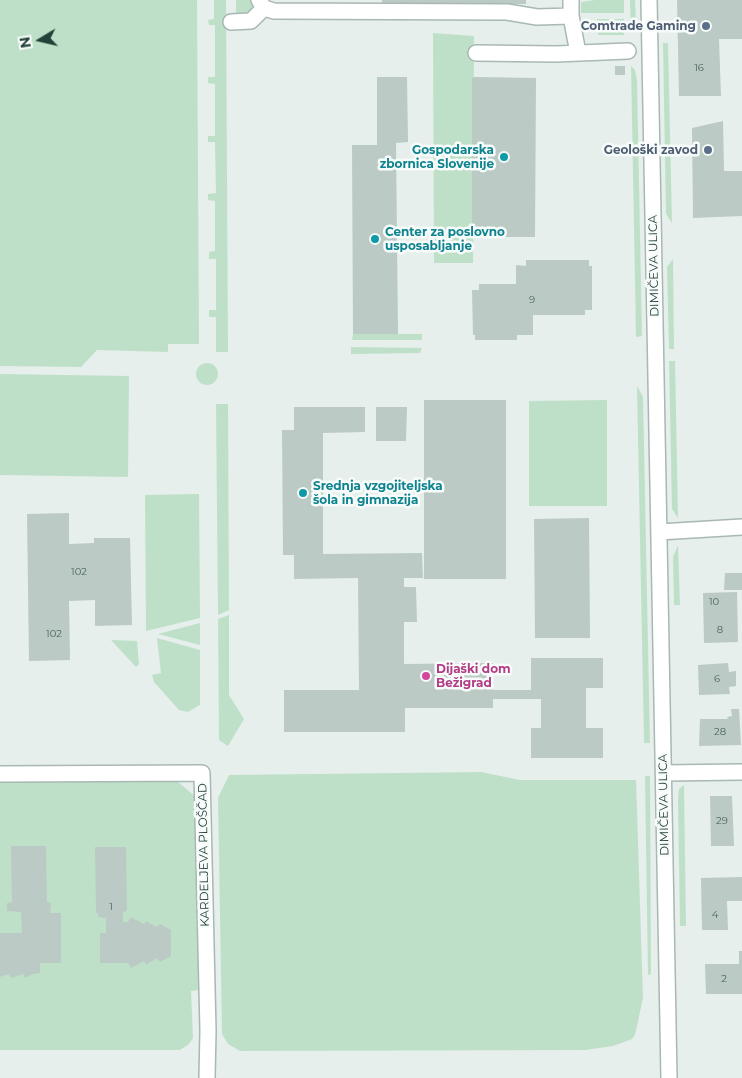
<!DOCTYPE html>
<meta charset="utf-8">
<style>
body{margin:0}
#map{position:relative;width:742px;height:1078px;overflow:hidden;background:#e6efeb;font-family:Montserrat,sans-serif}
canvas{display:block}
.north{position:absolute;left:15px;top:15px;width:50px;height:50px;-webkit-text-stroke:4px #f7fbf9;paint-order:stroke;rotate:261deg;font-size:14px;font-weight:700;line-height:20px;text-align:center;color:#24423a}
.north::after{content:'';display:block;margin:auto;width:18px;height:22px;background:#24423a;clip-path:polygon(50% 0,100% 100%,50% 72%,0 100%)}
</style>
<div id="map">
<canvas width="742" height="1078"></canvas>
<div class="north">N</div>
</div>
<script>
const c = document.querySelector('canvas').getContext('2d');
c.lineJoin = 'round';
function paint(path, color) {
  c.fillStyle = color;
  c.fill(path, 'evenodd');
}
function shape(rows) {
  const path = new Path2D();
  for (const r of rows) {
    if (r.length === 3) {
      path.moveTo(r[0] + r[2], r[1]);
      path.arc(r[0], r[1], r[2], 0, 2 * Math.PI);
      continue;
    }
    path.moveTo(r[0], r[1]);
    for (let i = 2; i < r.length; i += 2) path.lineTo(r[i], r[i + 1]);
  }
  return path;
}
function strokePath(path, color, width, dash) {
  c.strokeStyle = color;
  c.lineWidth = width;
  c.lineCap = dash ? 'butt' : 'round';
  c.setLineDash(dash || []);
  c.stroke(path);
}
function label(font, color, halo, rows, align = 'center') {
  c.font = font + ' Montserrat,sans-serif';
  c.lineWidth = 5;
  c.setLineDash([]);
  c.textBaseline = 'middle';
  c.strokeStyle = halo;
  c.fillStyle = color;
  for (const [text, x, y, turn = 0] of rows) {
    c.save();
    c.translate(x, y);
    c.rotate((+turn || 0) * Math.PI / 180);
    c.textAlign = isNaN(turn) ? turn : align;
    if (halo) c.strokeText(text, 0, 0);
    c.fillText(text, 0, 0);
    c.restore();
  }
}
paint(shape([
 [0,0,197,0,199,344,168,344,168,352,97,350,81,367,0,366],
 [214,0,226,0,228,352,216,352,216,317,209,317,209,310,216,310,216,259,209,259,209,252,215,251,215,201,208,200,208,194,216,193,215,142,208,142,208,136,215,136,215,84,208,83,208,77,215,77,215,25,209,25,208,20,214,19],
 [236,0,253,0,251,14,236,15],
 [595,0,624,0,624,13,581,13,581,2],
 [630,0,635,0,636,23,631,32],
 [597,19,624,19,624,35,598,35],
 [433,33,474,36,473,263,434,263],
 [663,43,668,43,672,223,666,214],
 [631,66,635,70,637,80,642,336,636,337],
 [673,259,674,349,669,349,667,267],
 [353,334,422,334,422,340,352,340],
 [351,347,422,348,420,353,351,354],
 [669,361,675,361,678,518,672,509],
 [207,374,11],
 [0,374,129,376,128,477,0,475],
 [637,386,643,397,650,743,644,743],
 [607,400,607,506,529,506,529,401],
 [216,404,228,404,229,610,218,615],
 [199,494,200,618,146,631,145,495],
 [678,545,680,605,674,605,673,557],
 [229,615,229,695,244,719,228,746,219,740,218,619],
 [200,623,200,645,158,634],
 [157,638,200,650,200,705,188,712,179,710,154,682,152,675,161,673],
 [111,640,137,641,139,664,136,667],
 [481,772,520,780,636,780,643,998,635,1035,632,1039,613,1046,585,1050,240,1051,228,1044,222,1034,218,798,229,775],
 [645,776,650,776,651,974,648,975],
 [0,782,178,782,197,798,199,990,191,991,193,1038,189,1044,180,1050,0,1050],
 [684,785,686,926,680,926,678,800,679,789]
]), '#bfe0c8');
paint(shape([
 [382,0,526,0,526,4,382,5],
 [677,0,742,0,742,39,719,39,721,96,679,96],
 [615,66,625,66,625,75,615,75],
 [377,77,407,77,408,142,396,143,398,334,353,334,352,145,377,145],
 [475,77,536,78,535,237,472,237,472,78],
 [723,121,724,171,742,171,742,216,693,218,692,128],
 [526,260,589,260,589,266,592,266,592,310,585,310,585,315,533,315,533,335,517,335,517,340,475,340,475,335,473,335,472,290,479,290,479,284,516,284,516,265,526,266],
 [424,400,506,400,506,579,424,579],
 [294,407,365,407,365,432,323,433,323,554,422,553,423,578,404,578,404,587,416,587,417,622,404,622,404,664,493,663,493,690,531,690,531,658,603,658,603,688,586,688,586,728,603,728,603,758,531,758,531,728,541,728,541,699,493,699,493,708,405,708,405,732,284,732,284,690,359,690,358,578,294,579,294,555,283,555,282,430,294,430],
 [376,407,407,407,406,441,376,441],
 [69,513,69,544,94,543,94,538,130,538,132,625,95,626,95,600,69,601,70,660,29,661,27,514],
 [589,518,590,638,535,638,534,519],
 [725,573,742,573,742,590,724,590],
 [737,592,738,642,704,643,703,593],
 [728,663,729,672,736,671,736,686,729,687,730,694,699,695,698,665],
 [731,709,739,709,741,745,699,746,700,719,728,719,727,717,732,716],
 [710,796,732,796,734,846,711,846],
 [11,846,46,846,47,902,51,903,50,913,61,913,61,963,40,963,40,973,33,974,25,978,23,974,11,978,9,974,0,977,0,933,22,933,21,912,7,911,7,903,12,902],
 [95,847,126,847,127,911,123,912,123,922,128,922,131,917,144,924,146,921,157,927,160,924,171,930,171,956,160,962,157,958,146,965,144,961,131,968,128,963,100,963,100,933,106,933,106,918,98,917,98,913,96,913],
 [742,877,742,901,727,901,728,930,702,930,701,878],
 [739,951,742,951,742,994,706,994,705,964,739,964]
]), '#bbcac4');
const minor = shape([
 [259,0,264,8,274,11,507,12,537,17,571,16],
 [571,0,571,16,578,53],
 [649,0,669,1078],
 [231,22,251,21,264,8],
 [476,53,556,54,628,51],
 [659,532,742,527],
 [664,773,742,772],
 [0,774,202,773,208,1031,207,1078]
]);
strokePath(minor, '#a8b8b2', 18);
strokePath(minor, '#fff', 15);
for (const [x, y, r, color] of [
 [706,26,5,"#5c6f8a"],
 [708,150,5,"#5c6f8a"],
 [504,157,5,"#0f9aa8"],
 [375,239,5,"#0f9aa8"],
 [303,493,5,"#0f9aa8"],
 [426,676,5,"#d1479c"]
]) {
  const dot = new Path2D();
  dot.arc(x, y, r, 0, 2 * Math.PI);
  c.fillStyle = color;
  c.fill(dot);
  strokePath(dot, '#f7fbf9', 2);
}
label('10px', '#4a645c', null, [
 ["16",699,68],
 ["9",532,300],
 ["102",79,572],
 ["10",714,602],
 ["8",720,630],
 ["102",54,634],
 ["6",717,679],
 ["28",720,732],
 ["29",722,821],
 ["1",111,907],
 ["4",715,915],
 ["2",724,979]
]);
label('bold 12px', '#4e5e75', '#f7fbf9', [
 ["Comtrade Gaming",696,26],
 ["Geološki zavod",698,150]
], 'right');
label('bold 12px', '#0d838f', '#f7fbf9', [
 ["Gospodarska",494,150,"right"],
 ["zbornica Slovenije",494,164,"right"],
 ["Center za poslovno",385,232],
 ["usposabljanje",385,246],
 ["Srednja vzgojiteljska",313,486],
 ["šola in gimnazija",313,500]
], 'left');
label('12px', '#24423a', '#f7fbf9', [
 ["DIMIČEVA ULICA",654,266,-91],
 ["DIMIČEVA ULICA",664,805,-91],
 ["KARDELJEVA PLOŠČAD",204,855,-91]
]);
label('bold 12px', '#b23c85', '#f7fbf9', [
 ["Dijaški dom",436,669],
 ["Bežigrad",436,683]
], 'left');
</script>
